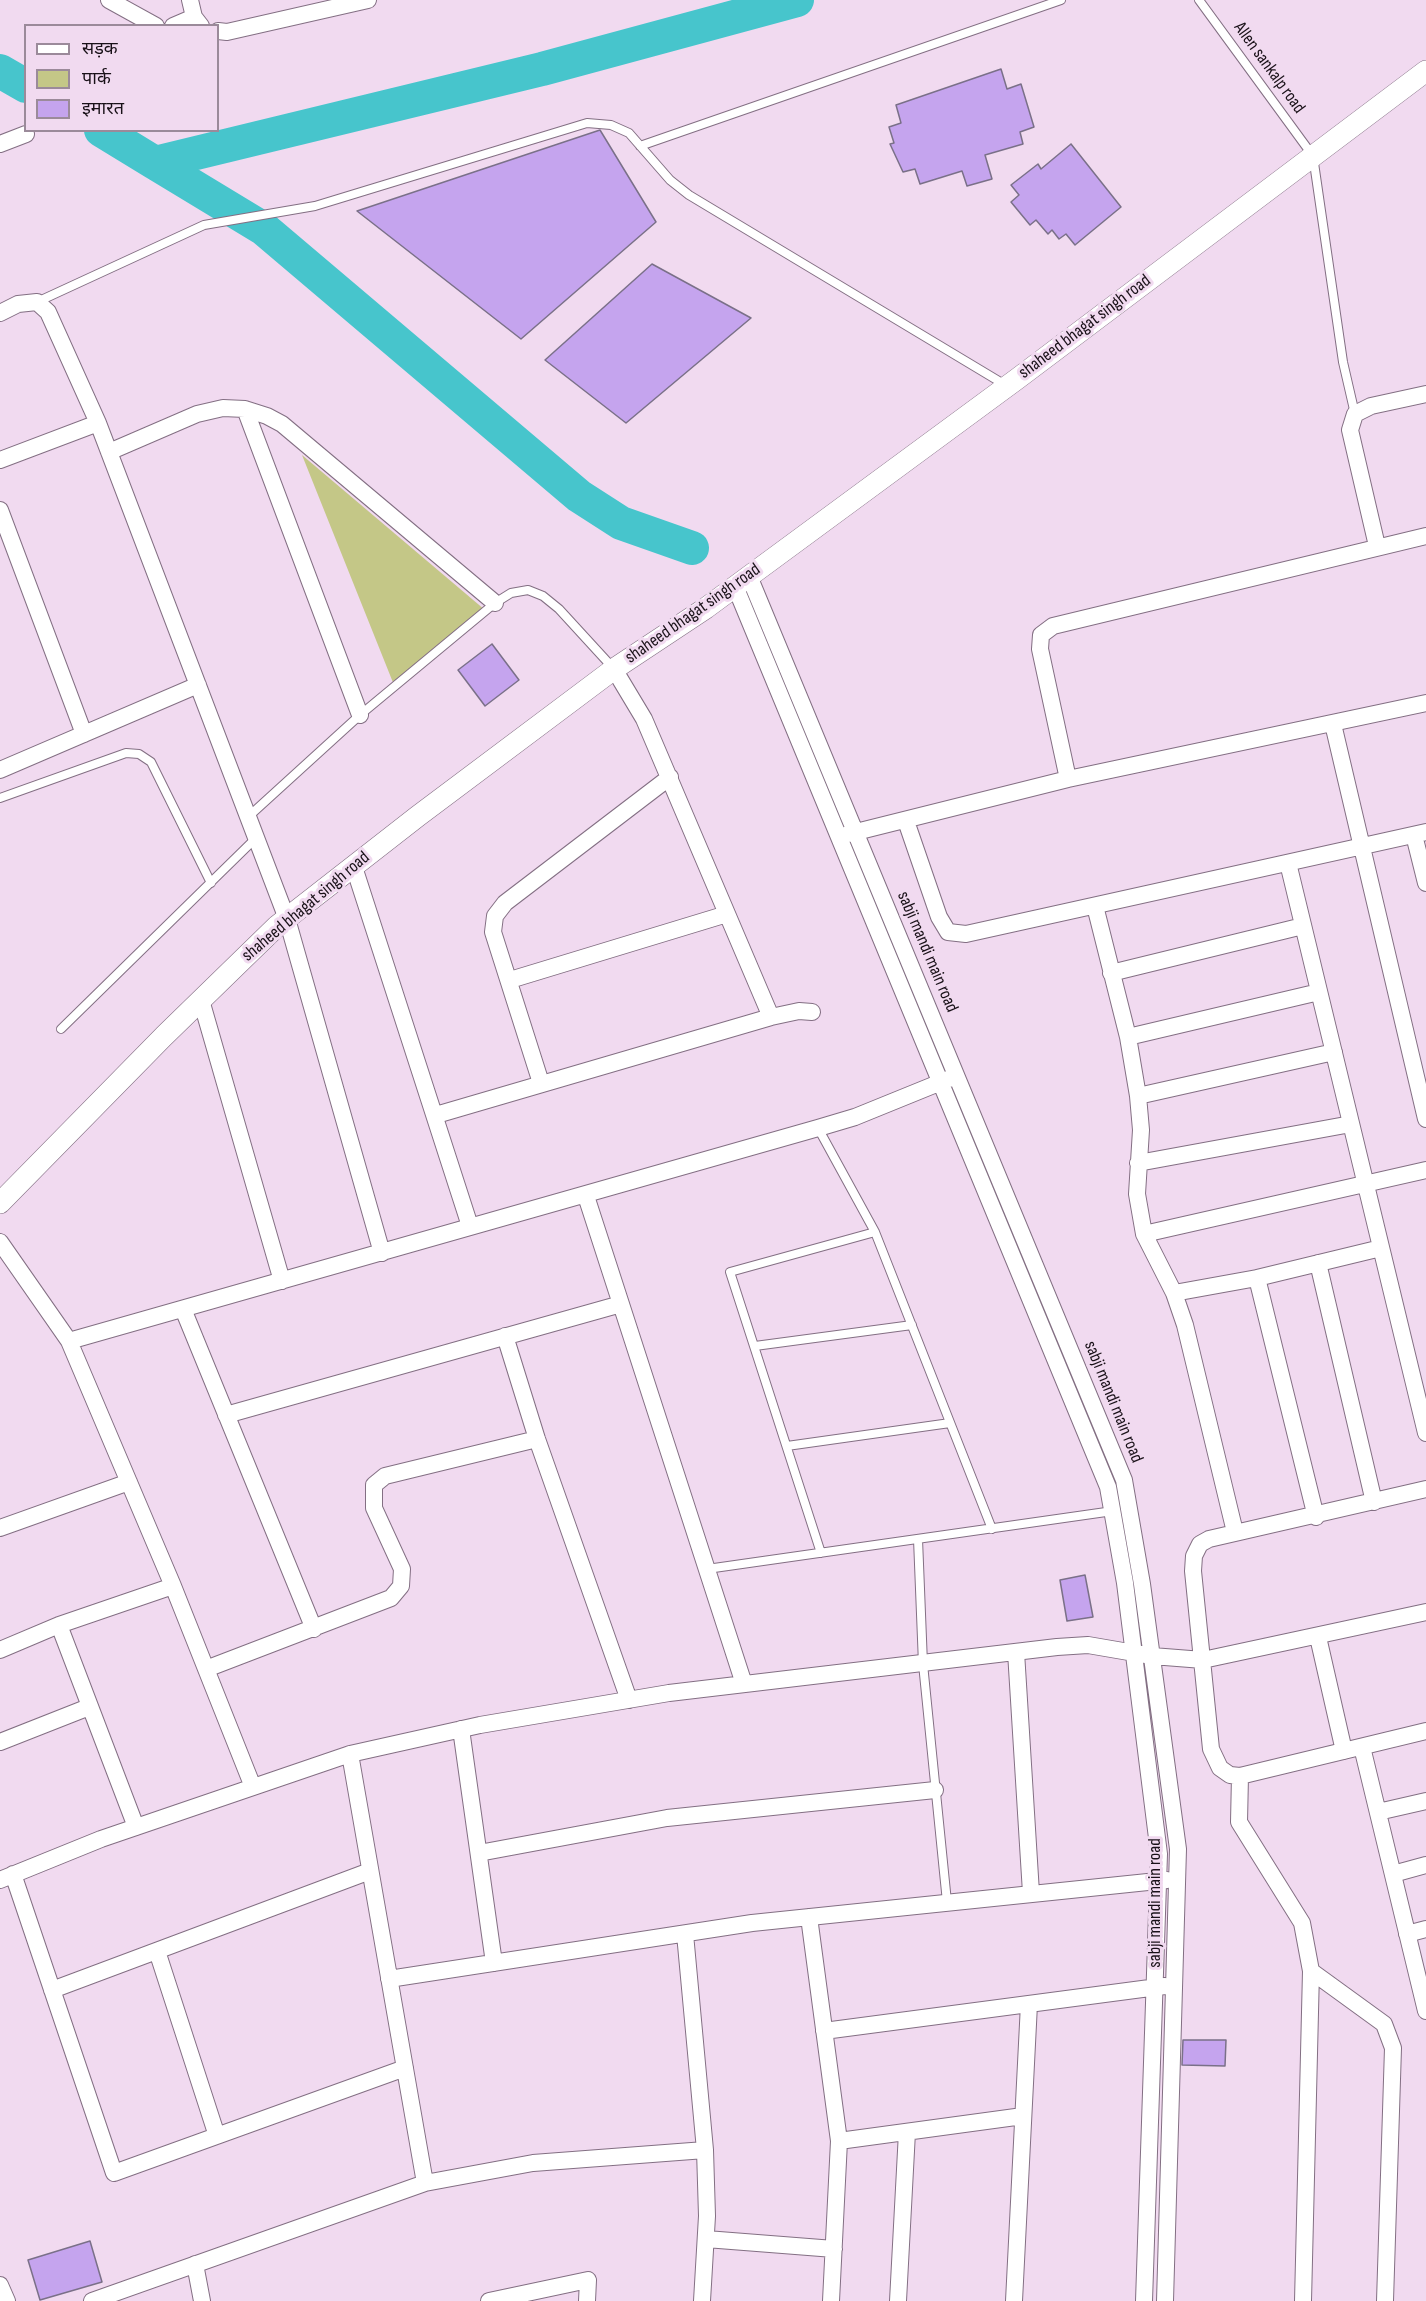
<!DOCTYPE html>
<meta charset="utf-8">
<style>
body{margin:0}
#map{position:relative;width:1426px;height:2301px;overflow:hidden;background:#f1daf0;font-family:"Sofia Sans Condensed","Noto Sans Devanagari",sans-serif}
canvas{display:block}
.legend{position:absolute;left:24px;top:24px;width:195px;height:108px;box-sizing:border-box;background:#f1daf0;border:2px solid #9b8a9a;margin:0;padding:8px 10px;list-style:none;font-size:18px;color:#191118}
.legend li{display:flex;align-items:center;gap:12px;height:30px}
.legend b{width:30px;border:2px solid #9b8a9a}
</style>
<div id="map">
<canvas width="1426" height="2301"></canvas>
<ul class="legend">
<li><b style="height:8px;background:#fff"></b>सड़क</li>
<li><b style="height:16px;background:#c4c787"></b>पार्क</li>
<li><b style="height:16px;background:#c5a4ee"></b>इमारत</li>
</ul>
</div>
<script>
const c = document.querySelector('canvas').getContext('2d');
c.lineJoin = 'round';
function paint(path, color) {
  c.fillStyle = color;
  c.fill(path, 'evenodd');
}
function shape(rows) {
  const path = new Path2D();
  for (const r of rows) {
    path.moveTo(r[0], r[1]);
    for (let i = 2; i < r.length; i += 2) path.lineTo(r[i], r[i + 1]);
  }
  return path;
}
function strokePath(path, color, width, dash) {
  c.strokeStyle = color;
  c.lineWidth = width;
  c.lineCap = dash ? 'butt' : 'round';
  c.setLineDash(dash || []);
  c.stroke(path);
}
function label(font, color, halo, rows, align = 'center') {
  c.font = font + ' "Sofia Sans Condensed",sans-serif';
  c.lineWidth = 6;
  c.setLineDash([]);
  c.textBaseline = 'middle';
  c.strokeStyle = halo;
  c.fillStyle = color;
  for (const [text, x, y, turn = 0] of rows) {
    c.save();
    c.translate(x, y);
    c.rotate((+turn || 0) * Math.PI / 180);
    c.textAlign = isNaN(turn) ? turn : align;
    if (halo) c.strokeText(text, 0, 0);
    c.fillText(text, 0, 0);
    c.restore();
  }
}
paint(shape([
 [302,455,485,610,394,685]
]), '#c4c787');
strokePath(shape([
 [0,71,26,86],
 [101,130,155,163,542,69,797,0],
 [155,163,264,229,579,496,621,523,692,548]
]), '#47c5cc', 34);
const building = shape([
 [1001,69,1007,89,1021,84,1034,127,1020,132,1023,144,985,155,992,179,967,186,962,171,920,184,915,169,903,172,890,144,894,143,889,127,901,123,896,105,1001,69],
 [600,130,656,222,521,339,357,211,600,130],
 [1071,144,1121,207,1075,245,1066,234,1059,239,1052,230,1048,234,1036,220,1030,225,1011,202,1019,195,1011,185,1038,164,1041,169,1071,144],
 [652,264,751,318,626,423,545,360,652,264],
 [492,644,519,680,485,706,458,670,492,644],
 [1085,1575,1093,1617,1067,1621,1060,1580,1085,1575],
 [1183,2040,1226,2040,1225,2066,1182,2065,1183,2040],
 [90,2241,102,2282,40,2300,28,2260,90,2241]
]);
paint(building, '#c5a4ee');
strokePath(building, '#7a7088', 1.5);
const service = shape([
 [1199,0,1313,156,1343,362,1355,414],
 [640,146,1061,0],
 [37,302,204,225,315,206,587,123,611,125,629,133,670,180,689,195,1007,386],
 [0,798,126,753,139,754,151,762,211,883],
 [248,817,360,715,495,603,511,593,528,590,543,596,559,609,614,669],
 [61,1029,256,838],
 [818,1128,875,1232,992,1529],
 [755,1346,912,1325],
 [787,1446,950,1423],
 [918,1539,923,1664,947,1902],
 [821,1553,730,1272,875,1232],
 [707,1569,1113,1511]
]);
const minor = shape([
 [109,0,156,26],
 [190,0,194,17,201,26],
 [173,26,194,17],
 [218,31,227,32,368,0],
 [0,144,26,134],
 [0,313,18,304,37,302,48,312,98,423,287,919,382,1253],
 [245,409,360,715],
 [109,452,197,414,223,408,245,409,267,416,282,424,495,603],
 [0,460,98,423],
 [0,510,84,734],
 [1377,546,1350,430,1355,414,1371,406,1426,394],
 [749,576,1124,1480,1142,1584,1178,1849,1165,2301],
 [735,586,1108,1487,1125,1583,1159,1854,1144,2301],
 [614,669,644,719,771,1017],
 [1333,724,1426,1119],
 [0,770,198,685],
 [1068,779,1040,649,1041,635,1053,626,1426,536],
 [906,821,939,917,948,932,966,934,1426,832],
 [848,834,1068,779,1426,703],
 [1414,835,1426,883],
 [1288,863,1426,1433],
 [354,867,470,1226],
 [1095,906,1128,1037,1138,1096,1141,1130,1137,1194,1144,1234,1174,1293,1185,1325,1235,1532],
 [1111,973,1303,926],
 [510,980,727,914],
 [201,1000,282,1281],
 [1128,1037,1319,992],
 [541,1083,493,932,495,916,505,903,670,777],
 [1138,1096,1334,1052],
 [436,1115,771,1017,799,1011,812,1012],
 [1138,1163,1351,1124],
 [586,1196,744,1684],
 [1144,1234,1426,1170],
 [0,1242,69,1341,173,1586,253,1787],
 [1318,1263,1374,1502],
 [1257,1278,1316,1517],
 [1174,1293,1257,1278,1381,1248],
 [183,1309,314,1629],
 [505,1336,537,1439,629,1700],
 [69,1341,818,1128,855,1117,951,1078],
 [226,1415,621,1304],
 [1426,1489,1209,1539,1200,1544,1194,1556,1193,1571,1211,1749,1220,1768,1230,1775,1240,1776,1426,1731],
 [0,1528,129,1482],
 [59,1625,136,1827],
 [1318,1637,1344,1751],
 [0,1650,59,1625,173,1586],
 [1016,1652,1031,1893],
 [206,1669,391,1598,401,1586,402,1569,374,1508,374,1485,385,1476,537,1439],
 [461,1729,494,1963],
 [0,1742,89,1707],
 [1362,1747,1426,2011],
 [350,1754,425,2183],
 [1240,1776,1239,1822,1302,1923,1311,1971,1384,2024,1393,2048,1385,2301],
 [1378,1812,1426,1801],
 [479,1853,667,1818,935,1790],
 [13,1874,114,2173,405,2068],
 [1393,1874,1426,1865],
 [0,1880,101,1839,350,1754,480,1725,669,1693,1057,1647,1088,1645,1152,1656,1203,1660,1426,1612],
 [809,1917,839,2141,831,2301],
 [685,1934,705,2150,707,2216,702,2301],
 [1407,1934,1426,1929],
 [157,1951,217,2136],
 [389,1979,752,1923,1167,1880],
 [52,1990,370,1871],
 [824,2031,1165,1986],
 [839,2141,1023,2116],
 [706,2239,834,2249],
 [195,2264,202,2301],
 [0,2285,7,2301],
 [92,2301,425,2183,533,2163,705,2150],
 [489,2301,588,2280,587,2301],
 [898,2301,907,2132],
 [1014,2301,1029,2004],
 [1303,2301,1311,1971]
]);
const tertiary = shape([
 [0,1203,164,1036,277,926,418,816,614,669,706,608,1017,379,1426,71]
]);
strokePath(service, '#836f83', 10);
strokePath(minor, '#836f83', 18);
strokePath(tertiary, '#836f83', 22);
strokePath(service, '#fff', 8);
strokePath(minor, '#fff', 16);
strokePath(tertiary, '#fff', 21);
label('18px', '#191118', '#f1daf0', [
 ["Allen sankalp road",1269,68,54],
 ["shaheed bhagat singh road",1085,327,-37],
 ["shaheed bhagat singh road",693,614,-35],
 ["shaheed bhagat singh road",306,907,-40],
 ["sabji mandi main road",927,952,67],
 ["sabji mandi main road",1113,1402,68],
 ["sabji mandi main road",1155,1903,-90]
]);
</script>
